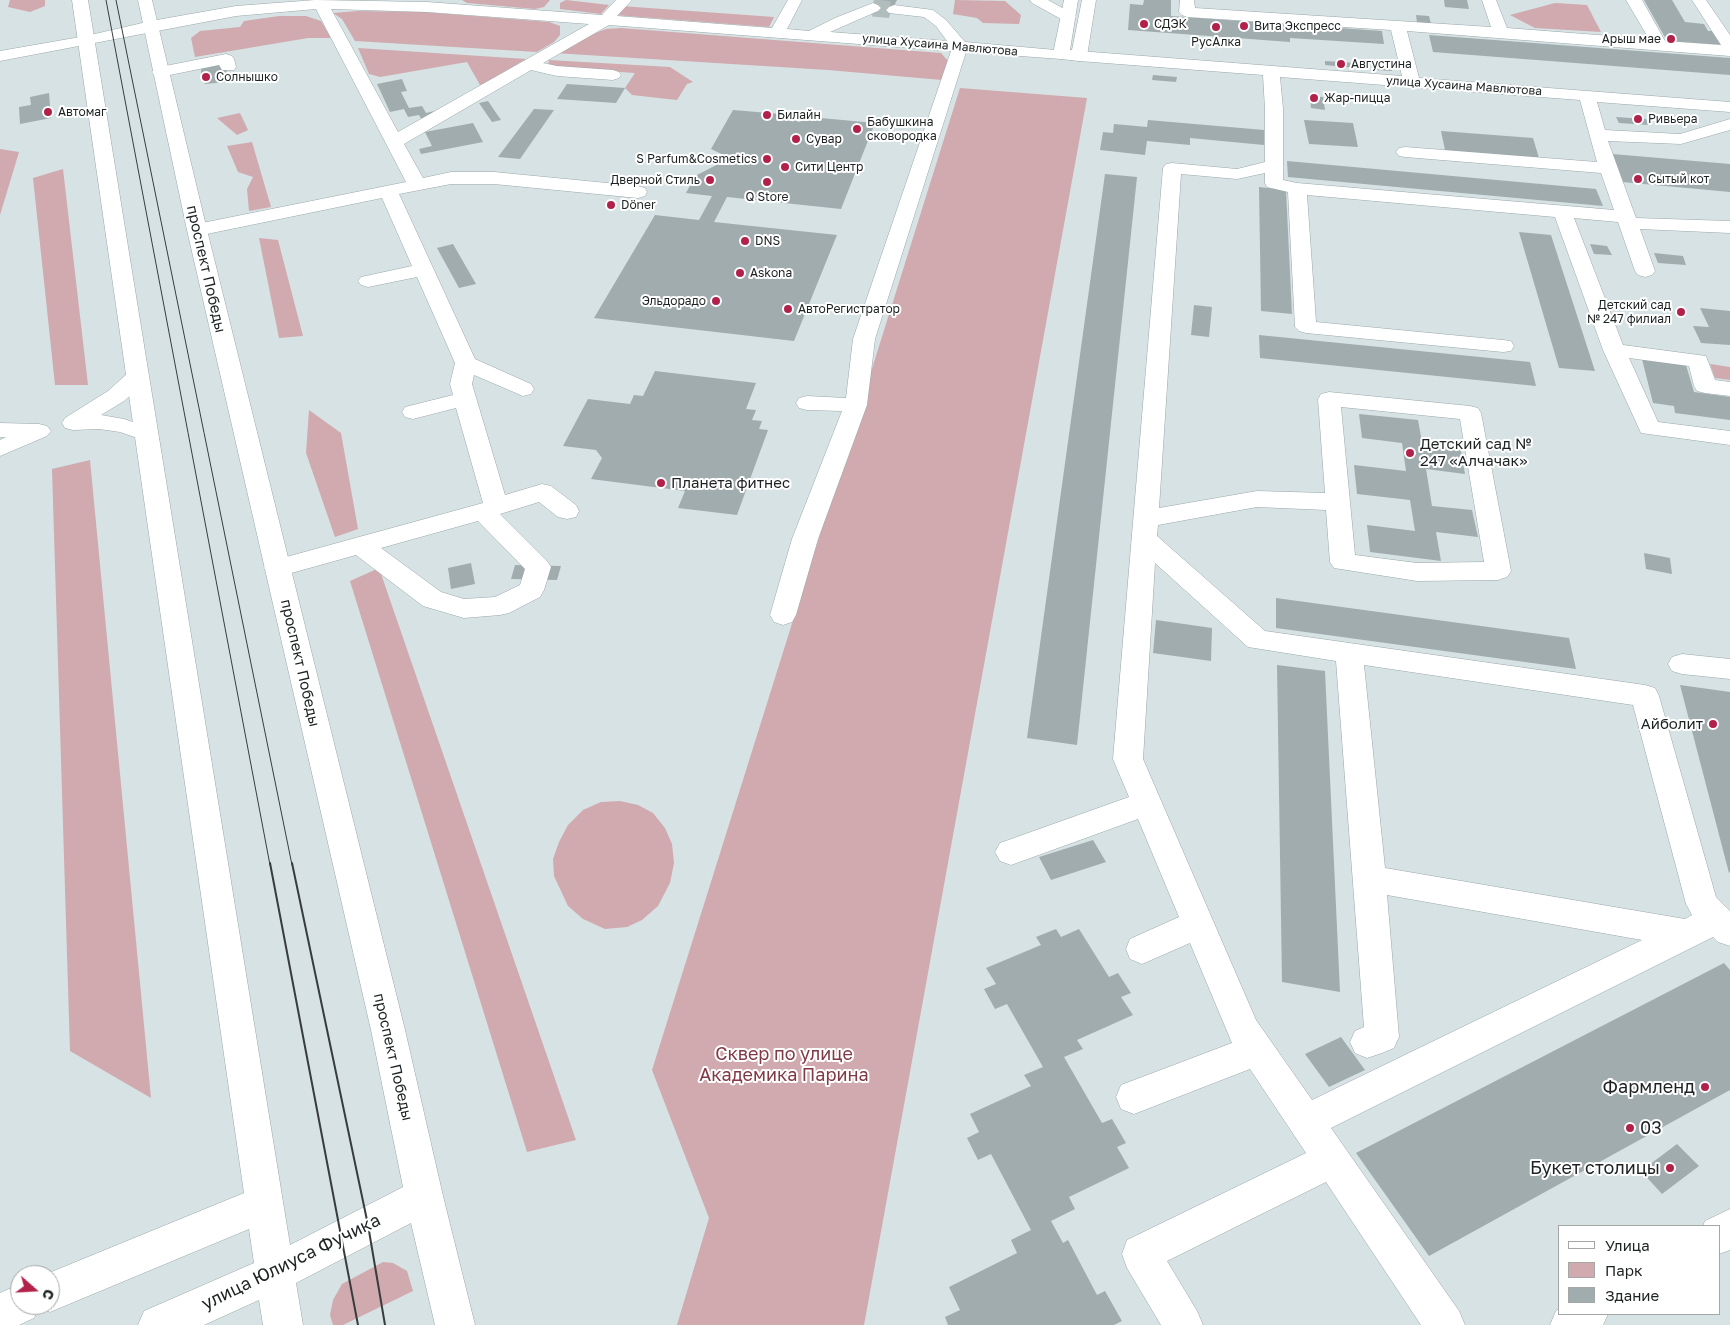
<!DOCTYPE html>
<meta charset="utf-8">
<style>
body{margin:0}
#map{position:relative;width:1730px;height:1325px;overflow:hidden;background:#d6e2e4;font-family:"Golos Text",sans-serif}
canvas{display:block}
.legend{position:absolute;left:1558px;top:1225px;width:162px;height:90px;box-sizing:border-box;background:#fff;border:1px solid #a5a7a7;margin:0;padding:6px 9px;list-style:none;font-size:15px;color:#1d2223}
.legend li{display:flex;align-items:center;gap:10px;height:25px}
.legend b{width:25px;border:1px solid #a5a7a7}
.north{position:absolute;left:10px;top:1265px;width:50px;height:50px;box-sizing:border-box;background:#fff;border:1px solid #a5a7a7;border-radius:50%;rotate:109deg;font-size:14px;font-weight:700;line-height:20px;text-align:center;color:#1d2223}
.north::after{content:'';display:block;margin:auto;width:18px;height:22px;background:#b2214a;clip-path:polygon(50% 0,100% 100%,50% 72%,0 100%)}
</style>
<div id="map">
<canvas width="1730" height="1325"></canvas>
<ul class="legend">
<li><b style="height:6px;background:#fff"></b>Улица</li>
<li><b style="height:14px;background:#d0aaae"></b>Парк</li>
<li><b style="height:14px;background:#a1acaf"></b>Здание</li>
</ul>
<div class="north">С</div>
</div>
<script>
const c = document.querySelector('canvas').getContext('2d');
c.lineJoin = 'round';
function paint(path, color) {
  c.fillStyle = color;
  c.fill(path, 'evenodd');
}
function shape(rows) {
  const path = new Path2D();
  for (const r of rows) {
    path.moveTo(r[0], r[1]);
    for (let i = 2; i < r.length; i += 2) path.lineTo(r[i], r[i + 1]);
  }
  return path;
}
function strokePath(path, color, width, dash) {
  c.strokeStyle = color;
  c.lineWidth = width;
  c.lineCap = dash ? 'butt' : 'round';
  c.setLineDash(dash || []);
  c.stroke(path);
}
function label(font, color, halo, rows, align = 'center') {
  c.font = font + ' "Golos Text",sans-serif';
  c.lineWidth = 4;
  c.setLineDash([]);
  c.textBaseline = 'middle';
  c.strokeStyle = halo;
  c.fillStyle = color;
  for (const [text, x, y, turn = 0] of rows) {
    c.save();
    c.translate(x, y);
    c.rotate((+turn || 0) * Math.PI / 180);
    c.textAlign = isNaN(turn) ? turn : align;
    if (halo) c.strokeText(text, 0, 0);
    c.fillText(text, 0, 0);
    c.restore();
  }
}
paint(shape([
 [10,0,45,0,45,6,30,12,8,7],
 [462,0,550,0,544,7,535,9,467,3],
 [566,0,609,5,601,14,560,9,560,3],
 [955,0,1005,1,1021,15,1019,24,983,23,977,18,953,14],
 [1555,3,1587,5,1601,32,1535,28,1510,15],
 [621,6,774,17,769,27,614,15],
 [358,11,424,12,549,22,560,26,560,35,554,42,537,52,355,41,342,19,333,13],
 [279,16,306,16,321,21,331,38,308,38,195,57,191,38,200,31,240,27,244,21],
 [621,28,941,53,949,62,942,80,828,70,554,53,585,37,606,29],
 [358,48,526,59,487,83,480,85,467,62,380,77,369,74],
 [549,60,670,67,693,82,687,84,677,100,632,95,625,88,635,73,548,67],
 [960,88,1087,98,864,1325,677,1325,709,1218,652,1070],
 [240,113,248,130,237,135,217,118],
 [252,142,271,207,249,211,247,189,253,177,238,172,227,146],
 [0,149,19,152,0,215],
 [63,169,88,385,55,385,33,178],
 [259,238,278,240,303,336,279,338],
 [1710,364,1730,367,1730,380,1715,378],
 [309,410,341,433,358,529,335,537,306,453],
 [90,460,151,1098,70,1051,52,469],
 [379,568,576,1140,527,1152,350,581],
 [620,801,638,805,653,813,665,828,672,844,674,863,670,883,658,906,642,920,627,927,605,929,583,919,568,906,554,876,553,859,559,842,568,825,583,810,601,802],
 [383,1262,393,1263,407,1271,413,1291,343,1325,333,1325,330,1315,333,1300,342,1284]
]), '#d0aaae');
paint(shape([
 [878,0,897,0,889,16,870,14],
 [1144,0,1171,0,1171,16,1382,31,1384,44,1290,38,1290,42,1128,30,1130,4,1143,5],
 [1444,0,1467,0,1469,9,1445,7],
 [1644,0,1672,0,1685,22,1704,24,1708,31,1715,31,1723,45,1667,41],
 [1416,15,1429,16,1431,24,1417,23],
 [1429,35,1730,58,1730,75,1433,52],
 [1325,61,1356,63,1357,68,1325,65],
 [1375,61,1391,62,1392,71,1376,70],
 [224,63,229,79,226,82,205,84,203,78,201,78,201,69],
 [1153,75,1177,77,1176,82,1152,80],
 [402,79,407,91,401,92,409,108,422,106,426,113,439,110,423,122,419,115,408,117,404,109,390,112,377,84],
 [567,84,625,88,616,103,557,99],
 [49,93,51,118,20,124,19,107,31,105,30,97],
 [1310,96,1323,97,1325,110,1311,108],
 [488,101,501,120,492,122,479,103],
 [534,109,554,110,520,159,498,157],
 [733,110,781,114,799,122,810,117,875,123,841,209,727,197,714,222,837,235,794,341,594,318,655,215,699,220,712,196,686,193,695,176,730,158,711,149],
 [1616,117,1646,119,1649,125,1619,123],
 [1148,120,1264,130,1264,145,1190,138,1190,145,1147,141,1145,155,1100,150,1103,132,1113,133,1114,124,1147,127],
 [1304,120,1353,123,1358,147,1309,144],
 [473,123,483,142,421,154,419,149,432,146,425,132],
 [1441,131,1533,138,1539,158,1445,150],
 [1612,154,1730,164,1730,192,1622,182],
 [1287,161,1596,189,1603,206,1288,177],
 [1105,174,1137,177,1077,745,1027,738],
 [1259,187,1286,190,1292,314,1261,311],
 [1519,232,1551,235,1595,371,1559,368],
 [453,244,476,284,459,288,437,248],
 [1590,244,1607,246,1612,255,1594,254],
 [1654,253,1683,256,1686,265,1658,263],
 [1194,305,1212,307,1209,337,1191,335],
 [1700,308,1730,311,1730,345,1701,343,1693,326,1709,327],
 [1259,335,1530,362,1536,386,1260,358],
 [1642,359,1686,365,1694,392,1730,397,1730,420,1675,413,1674,406,1653,403],
 [655,371,756,383,746,409,756,410,752,420,762,421,759,429,768,430,737,515,678,508,685,491,591,479,602,458,596,450,563,446,588,399,630,404,634,395,643,396],
 [1359,414,1418,420,1422,442,1460,446,1465,474,1426,469,1432,506,1472,510,1478,537,1436,532,1441,561,1370,552,1367,525,1415,531,1410,500,1357,494,1354,465,1406,471,1402,443,1362,438],
 [1644,553,1670,558,1672,574,1646,569],
 [471,563,475,584,451,589,448,568],
 [515,565,561,566,557,580,511,579],
 [1276,598,1569,638,1576,669,1276,628],
 [1156,620,1212,628,1211,661,1153,653],
 [1277,665,1325,671,1340,992,1282,982],
 [1680,685,1730,692,1730,872,1729,873],
 [1093,840,1106,862,1051,880,1039,857],
 [1056,929,1061,937,1079,929,1109,977,1118,973,1131,993,1121,997,1133,1015,1077,1040,1083,1049,1064,1057,1102,1123,1112,1119,1126,1143,1117,1147,1129,1168,1069,1197,1075,1209,1051,1221,1063,1243,1068,1240,1097,1295,1105,1291,1122,1321,1114,1325,948,1325,945,1317,960,1310,949,1287,1017,1253,1011,1240,1031,1230,991,1154,978,1160,967,1138,979,1132,970,1114,1031,1086,1024,1075,1043,1067,1007,1004,995,1009,984,989,996,984,986,968,1041,945,1036,937],
 [1724,963,1730,970,1730,1090,1429,1256,1356,1153],
 [1341,1037,1365,1070,1329,1087,1305,1054],
 [1677,1144,1699,1166,1662,1194,1641,1171]
]), '#a1acaf');
strokePath(shape([
 [873,8,894,10]
]), '#b1bcbd', 17, [17, 9]);
const minor = shape([
 [315,0,427,2,602,15,616,0,632,0,617,16,772,28,788,0,802,0,787,29,809,31,835,18,873,3,878,5,881,8,878,11,830,32,947,41,936,26,924,17,889,13,886,10,889,7,894,5,933,10,946,20,965,42,1067,51,1069,54,1067,57,1061,59,966,52,875,339,867,405,818,539,796,615,792,622,783,625,774,622,770,615,792,539,842,411,807,410,799,408,796,403,799,398,807,396,846,398,853,339,951,51,609,25,543,63,557,66,613,70,619,72,621,75,619,78,613,80,557,76,531,70,404,144,423,178,451,172,494,172,638,186,645,188,647,192,645,196,638,198,494,184,451,184,399,194,475,359,531,384,534,389,531,394,523,396,474,375,472,384,505,495,542,484,551,486,576,505,579,511,576,517,567,519,558,517,539,502,500,514,547,561,551,567,544,590,540,597,509,613,500,615,464,618,423,606,356,555,277,577,268,574,264,568,268,562,483,503,456,408,413,419,405,417,402,412,405,407,453,395,450,384,455,363,417,277,368,287,361,285,358,281,361,277,412,266,382,198,197,236,190,234,187,230,190,226,197,224,406,182,316,9,236,16,0,61,0,51,86,36,151,21,236,6,315,0],
 [331,9,427,12,589,24,398,132,331,9],
 [478,521,525,569,520,585,495,597,464,599,441,592,381,548,478,521],
 [1030,0,1048,0,1073,14,1076,17,1073,20,1063,20,1032,3,1030,0],
 [1180,0,1194,0,1195,8,1491,27,1482,0,1496,0,1507,28,1649,39,1626,0,1642,0,1665,41,1721,45,1692,0,1706,0,1730,35,1730,56,1407,31,1419,78,1730,102,1730,112,1597,102,1605,130,1680,134,1730,119,1730,130,1681,144,1608,141,1636,218,1730,221,1730,233,1640,229,1655,271,1652,275,1645,277,1638,275,1635,271,1618,222,1574,218,1623,345,1706,356,1715,380,1730,382,1730,396,1705,393,1697,391,1694,386,1689,366,1629,358,1658,422,1730,431,1730,445,1641,433,1603,350,1555,217,1307,195,1316,322,1503,340,1511,341,1514,346,1511,351,1503,352,1306,333,1299,331,1295,327,1288,192,1267,187,1265,183,1265,173,1237,179,1181,174,1159,508,1257,491,1325,493,1318,399,1321,394,1329,392,1470,406,1478,408,1481,413,1511,571,1507,577,1498,580,1417,581,1334,568,1330,562,1326,510,1257,507,1158,525,1157,536,1265,631,1645,685,1655,688,1659,696,1716,897,1730,911,1730,946,1718,942,1713,937,1331,1128,1459,1311,1465,1325,1421,1325,1326,1182,1167,1261,1197,1311,1203,1325,1161,1325,1127,1268,1122,1254,1127,1240,1306,1153,1250,1069,1134,1114,1121,1109,1116,1097,1121,1085,1232,1043,1190,943,1142,964,1130,959,1126,949,1130,939,1179,917,1138,819,1011,865,1000,861,995,852,1000,843,1129,797,1113,759,1163,168,1166,164,1172,163,1237,169,1265,162,1265,109,1263,75,1079,61,1073,59,1071,56,1073,53,1079,51,1402,76,1391,30,1187,17,1182,15,1179,12,1180,0],
 [1280,77,1580,100,1597,162,1405,147,1399,148,1396,152,1399,156,1405,157,1601,173,1614,210,1297,183,1283,180,1283,109,1280,77],
 [1341,407,1460,419,1484,562,1417,563,1355,555,1341,407],
 [1155,563,1248,647,1336,661,1364,1027,1355,1031,1350,1042,1355,1053,1367,1058,1382,1053,1394,1048,1399,1037,1387,895,1642,940,1312,1100,1256,1020,1143,759,1155,563],
 [1364,665,1633,705,1686,904,1692,915,1685,919,1385,868,1364,665],
 [226,54,232,56,234,59,236,67,234,70,222,70,219,65,160,77,154,75,152,72,154,69,160,67,226,54],
 [137,370,145,372,148,377,145,382,124,401,101,415,124,419,154,429,158,434,154,439,146,441,120,432,99,429,73,430,65,428,62,423,65,418,108,391,129,372,137,370],
 [0,423,39,424,47,426,51,431,47,436,0,456,0,440,6,437,0,437,0,423],
 [1682,654,1730,659,1730,679,1682,674,1672,671,1668,664,1672,657,1682,654],
 [1730,1209,1730,1250,1719,1254,1719,1226,1703,1226,1705,1221,1730,1209],
 [1559,1309,1559,1314,1608,1314,1603,1325,1550,1325,1556,1311,1559,1309]
]);
const major = shape([
 [72,0,88,0,290,1245,403,1187,371,1030,187,230,138,0,152,0,207,230,405,1030,443,1196,475,1325,435,1325,411,1223,296,1283,303,1325,263,1325,259,1300,204,1325,138,1325,144,1311,254,1263,249,1229,50,1312,39,1307,34,1318,19,1325,0,1325,0,1293,20,1284,20,1305,50,1305,50,1275,44,1275,244,1193,72,0],
 [1064,0,1078,0,1070,50,1072,50,1082,0,1096,0,1087,56,1085,59,1079,61,1061,59,1055,57,1053,54,1064,0]
]);
strokePath(minor, '#9ba7a9', 1);
strokePath(major, '#9ba7a9', 1);
paint(minor, '#fff');
paint(major, '#fff');
strokePath(shape([
 [106,0,270,865],
 [116,0,292,865]
]), '#373d3e', 1);
strokePath(shape([
 [270,863,358,1325],
 [292,863,368,1225,385,1325]
]), '#373d3e', 2);
for (const [x, y, r, color] of [
 [1144,24,5,"#b2214a"],
 [1244,26,5,"#b2214a"],
 [1216,27,5,"#b2214a"],
 [1671,39,5,"#b2214a"],
 [1341,64,5,"#b2214a"],
 [206,77,5,"#b2214a"],
 [1314,98,5,"#b2214a"],
 [48,112,5,"#b2214a"],
 [767,115,5,"#b2214a"],
 [1638,119,5,"#b2214a"],
 [857,129,5,"#b2214a"],
 [796,139,5,"#b2214a"],
 [767,159,5,"#b2214a"],
 [785,167,5,"#b2214a"],
 [1638,179,5,"#b2214a"],
 [710,180,5,"#b2214a"],
 [767,182,5,"#b2214a"],
 [611,205,5,"#b2214a"],
 [745,241,5,"#b2214a"],
 [740,273,5,"#b2214a"],
 [716,301,5,"#b2214a"],
 [788,309,5,"#b2214a"],
 [1681,312,5,"#b2214a"],
 [1410,453,5,"#b2214a"],
 [661,483,5,"#b2214a"],
 [1713,724,5,"#b2214a"],
 [1705,1087,5,"#b2214a"],
 [1630,1128,5,"#b2214a"],
 [1670,1168,5,"#b2214a"]
]) {
  const dot = new Path2D();
  dot.arc(x, y, r, 0, 2 * Math.PI);
  c.fillStyle = color;
  c.fill(dot);
  strokePath(dot, '#fff', 2);
}
label('12px', '#1d2223', '#fff', [
 ["СДЭК",1154,24],
 ["Вита Экспресс",1254,26],
 ["Арыш мае",1661,39,"right"],
 ["РусАлка",1216,42,"center"],
 ["Августина",1351,64],
 ["Солнышко",216,77],
 ["Жар-пицца",1324,98],
 ["Автомаг",58,112],
 ["Билайн",777,115],
 ["Ривьера",1648,119],
 ["Бабушкина",867,122],
 ["сковородка",867,136],
 ["Сувар",806,139],
 ["S Parfum&Cosmetics",757,159,"right"],
 ["Сити Центр",795,167],
 ["Сытый кот",1648,179],
 ["Дверной Стиль",700,180,"right"],
 ["Q Store",767,197,"center"],
 ["Döner",621,205],
 ["DNS",755,241],
 ["Askona",750,273],
 ["Эльдорадо",706,301,"right"],
 ["Детский сад",1671,305,"right"],
 ["№ 247 филиал",1671,319,"right"],
 ["АвтоРегистратор",798,309]
], 'left');
label('12px', '#1d2223', '#fff', [
 ["улица Хусаина Мавлютова",940,45,5],
 ["улица Хусаина Мавлютова",1464,86,4]
]);
label('15px', '#1d2223', '#fff', [
 ["проспект Победы",206,269,77],
 ["проспект Победы",300,663,77],
 ["проспект Победы",393,1057,77]
]);
label('15px', '#1d2223', '#fff', [
 ["Детский сад №",1420,444],
 ["247 «Алчачак»",1420,461],
 ["Планета фитнес",671,483],
 ["Айболит",1703,724,"right"]
], 'left');
label('18px', '#813946', '#fff', [
 ["Сквер по улице",784,1054],
 ["Академика Парина",784,1075]
]);
label('18px', '#1d2223', '#fff', [
 ["Фармленд",1695,1087],
 ["03",1640,1128,"left"],
 ["Букет столицы",1660,1168]
], 'right');
label('18px', '#1d2223', '#fff', [
 ["улица Юлиуса Фучика",291,1262,-26]
]);
</script>
